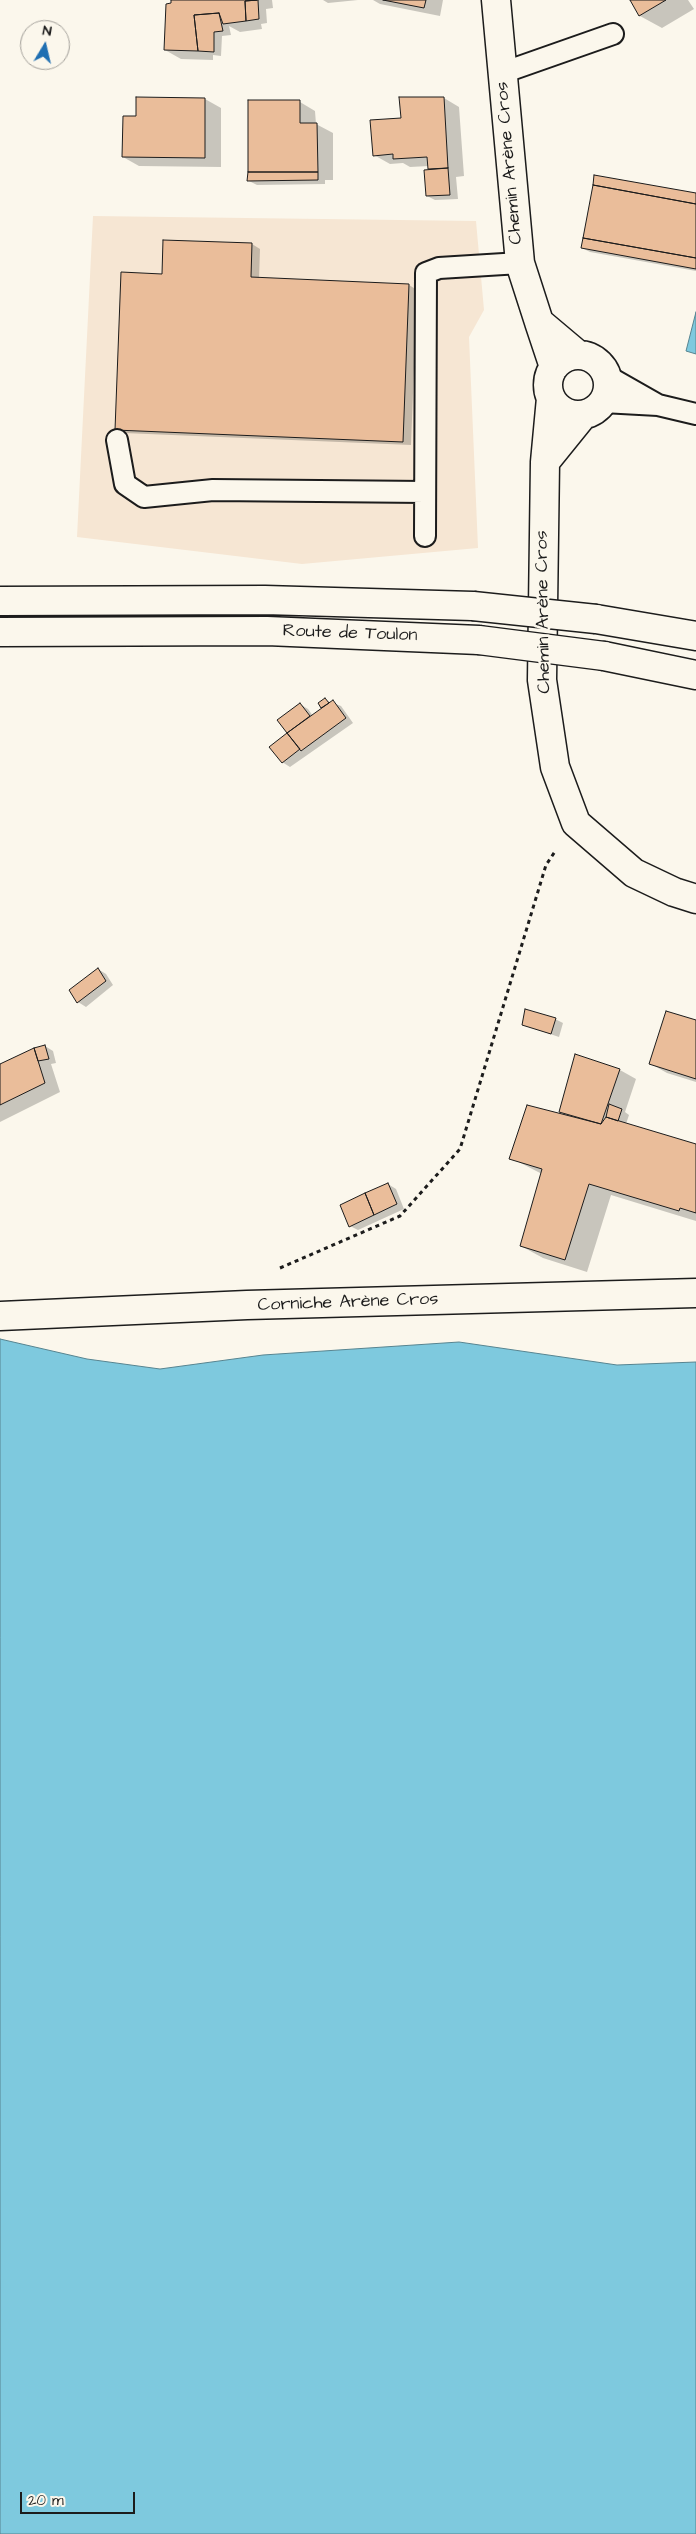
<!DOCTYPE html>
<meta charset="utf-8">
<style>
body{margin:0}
#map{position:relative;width:696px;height:2534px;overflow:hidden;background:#fbf7ec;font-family:"Architects Daughter",sans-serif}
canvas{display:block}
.north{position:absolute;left:20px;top:20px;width:50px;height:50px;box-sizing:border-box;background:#fbf7ec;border:1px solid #a29f99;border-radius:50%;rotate:9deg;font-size:14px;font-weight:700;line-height:20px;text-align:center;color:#1c1c1c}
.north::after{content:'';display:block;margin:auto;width:18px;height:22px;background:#1f6fb2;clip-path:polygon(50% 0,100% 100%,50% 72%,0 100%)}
.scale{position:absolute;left:20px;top:2492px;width:115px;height:22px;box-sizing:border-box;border:2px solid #1c1c1c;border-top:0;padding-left:6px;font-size:15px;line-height:18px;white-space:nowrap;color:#1c1c1c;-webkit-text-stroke:4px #fbf7ec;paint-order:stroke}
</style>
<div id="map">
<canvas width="696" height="2534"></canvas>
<div class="north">N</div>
<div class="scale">20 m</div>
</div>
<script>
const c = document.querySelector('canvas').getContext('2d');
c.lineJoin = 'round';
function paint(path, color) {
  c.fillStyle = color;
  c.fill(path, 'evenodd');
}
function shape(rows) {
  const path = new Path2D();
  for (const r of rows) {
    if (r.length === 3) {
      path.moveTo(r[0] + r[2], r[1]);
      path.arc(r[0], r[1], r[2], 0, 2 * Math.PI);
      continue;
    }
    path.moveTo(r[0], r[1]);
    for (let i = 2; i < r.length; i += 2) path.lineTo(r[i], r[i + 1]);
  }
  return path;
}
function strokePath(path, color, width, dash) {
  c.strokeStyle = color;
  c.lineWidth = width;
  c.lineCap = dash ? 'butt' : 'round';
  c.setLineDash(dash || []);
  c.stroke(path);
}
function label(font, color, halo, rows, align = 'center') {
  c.font = font + ' "Architects Daughter",sans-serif';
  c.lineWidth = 5;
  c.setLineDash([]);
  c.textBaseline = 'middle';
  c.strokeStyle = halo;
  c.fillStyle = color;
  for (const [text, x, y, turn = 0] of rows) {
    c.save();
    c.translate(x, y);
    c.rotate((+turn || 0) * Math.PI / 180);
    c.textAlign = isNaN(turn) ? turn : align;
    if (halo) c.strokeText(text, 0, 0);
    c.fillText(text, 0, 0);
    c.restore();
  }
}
paint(shape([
 [93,216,476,221,484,310,469,337,478,548,302,564,77,537]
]), '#f6e6d3');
const water = shape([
 [696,312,696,354,686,351,696,312],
 [0,1339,87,1359,160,1369,263,1355,459,1342,617,1365,696,1362,696,2534,0,2534,0,1339]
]);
paint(water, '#7ec9de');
strokePath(water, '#578490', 1);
paint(shape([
 [172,0,272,0,273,8,266,9,267,23,261,24,262,29,240,32,229,26,231,35,222,36,221,56,213,55,213,60,181,59,165,50],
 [323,0,358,0,328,3],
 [373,0,443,0,440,16,380,4],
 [631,0,688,0,694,9,662,28,640,16],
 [137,98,205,99,221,108,221,167,139,166,123,157,137,117],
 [444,98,459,107,464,176,456,177,458,199,435,200,427,196,432,170,429,166,410,167,403,163,390,164,374,155,403,119],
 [300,102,315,111,316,124,333,133,333,180,325,180,325,184,257,185,249,181],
 [696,195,696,271,590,252,582,248],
 [164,241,252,244,260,249,259,279,409,285,417,290,411,445,124,433,116,429,163,276],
 [325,700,341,706,353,723,290,767,282,762,289,734,279,720,300,704,308,709,313,716,323,708,320,703],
 [98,969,106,974,113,985,86,1007,78,1002,71,991],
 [555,1019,563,1023,559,1037,523,1025],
 [696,1021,696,1082,667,1073,651,1064],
 [45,1046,53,1051,56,1063,51,1064,60,1092,0,1122,0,1065],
 [576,1056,620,1070,636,1079,625,1112,629,1115,626,1124,696,1146,696,1221,611,1195,587,1272,543,1258,521,1246,542,1174,511,1158,559,1113,564,1115,560,1111],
 [388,1184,396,1189,404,1209,358,1230,350,1226]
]), '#0003');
const building = shape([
 [171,0,257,0,245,1,246,21,223,24,219,13,194,15,198,51,164,50,166,4,171,3,171,0],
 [258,0,259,19,246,21,245,1,258,0],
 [383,0,426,0,424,8,383,0],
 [630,0,666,0,639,16,630,0],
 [219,13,223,31,214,32,214,52,198,51,194,15,219,13],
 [136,97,205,98,205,158,122,157,123,116,136,116,136,97],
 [399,97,444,97,448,168,428,169,427,157,393,159,393,154,373,156,370,120,401,118,399,97],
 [248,100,300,100,300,123,317,123,318,172,248,172,248,100],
 [448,168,450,195,426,196,424,170,448,168],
 [248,172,318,172,318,180,247,181,248,172],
 [594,175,696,193,696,204,593,185,594,175],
 [593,185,696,204,696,258,583,238,593,185],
 [583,238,696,258,696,269,581,248,583,238],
 [163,240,252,243,251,277,409,284,403,442,115,430,121,272,162,274,163,240],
 [325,698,329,703,321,708,318,703,325,698],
 [333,700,346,718,301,751,287,733,333,700],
 [300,703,310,716,287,733,277,720,300,703],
 [287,733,300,749,282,763,269,747,287,733],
 [98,968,106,981,77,1003,69,990,98,968],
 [525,1009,556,1018,551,1034,522,1025,525,1009],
 [666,1011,696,1020,696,1079,649,1064,666,1011],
 [45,1045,49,1059,38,1061,34,1048,45,1045],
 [34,1048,45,1083,0,1105,0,1064,34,1048],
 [575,1054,620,1069,601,1124,559,1112,575,1054],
 [609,1104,622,1109,618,1121,606,1117,609,1104],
 [527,1105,601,1124,606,1117,696,1144,696,1213,680,1208,679,1211,589,1184,565,1260,520,1246,542,1169,509,1159,527,1105],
 [388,1183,397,1204,374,1215,365,1193,388,1183],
 [365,1193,374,1215,349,1227,340,1205,365,1193]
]);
paint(building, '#eabd9a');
strokePath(building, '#1c1c1c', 1);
const lane = shape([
 [502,73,613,34],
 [603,402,658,405,607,376],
 [658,405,696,414],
 [117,440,125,484,144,497,213,490,425,492],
 [425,536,426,273,439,268,520,263]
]);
const street = shape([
 [496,0,520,263,539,322],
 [578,385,30],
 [554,367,539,322,577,354],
 [551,398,545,462,583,415],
 [545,462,542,680,555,767,576,823,634,873,674,892,696,899],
 [0,1316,247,1305,696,1293]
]);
const primary = shape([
 [0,601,265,600,473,606],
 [596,619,696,636],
 [0,632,267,631,479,640],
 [604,656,696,675]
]);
strokePath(lane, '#1c1c1c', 24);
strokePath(street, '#1c1c1c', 31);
strokePath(primary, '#1c1c1c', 31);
strokePath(shape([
 [280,1268,400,1216,460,1149,546,865,556,850]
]), '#1c1c1c', 3, [4, 4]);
strokePath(lane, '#fbf7ec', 20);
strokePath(street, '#fbf7ec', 28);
strokePath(primary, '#fbf7ec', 28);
const primaryBridge = shape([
 [473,606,596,619],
 [479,640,604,656]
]);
strokePath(primaryBridge, '#1c1c1c', 31, []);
strokePath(primaryBridge, '#fbf7ec', 28);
label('18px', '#1c1c1c', '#fbf7ec', [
 ["Chemin Arène Cros",510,163,-95],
 ["Chemin Arène Cros",544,612,-91],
 ["Route de Toulon",350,634,2],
 ["Corniche Arène Cros",348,1303,-2]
]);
</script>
